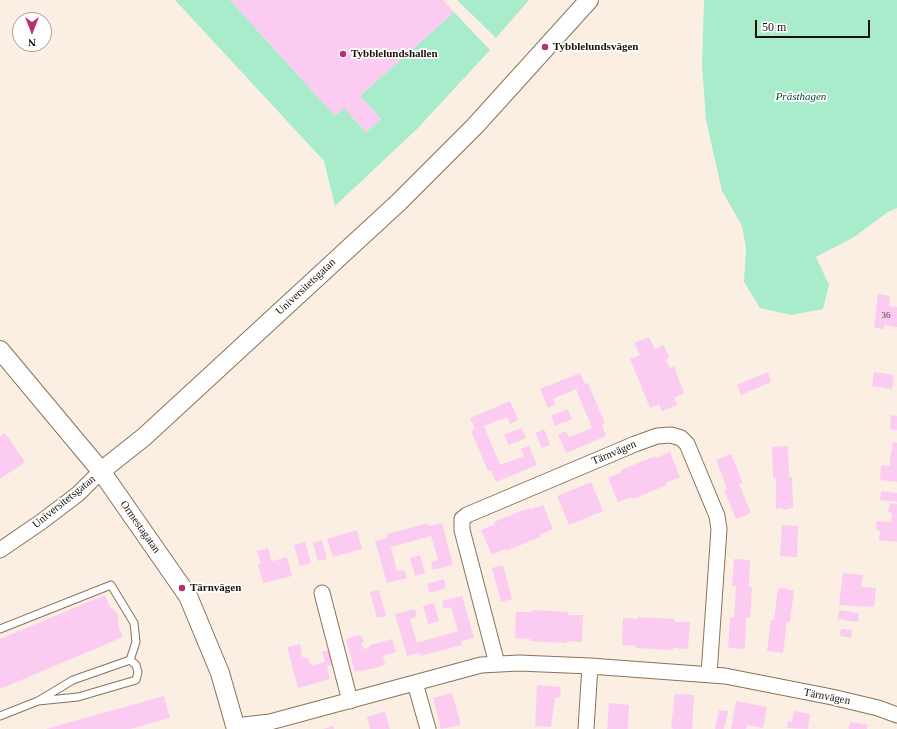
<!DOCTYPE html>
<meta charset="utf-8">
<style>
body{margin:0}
#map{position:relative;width:897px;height:729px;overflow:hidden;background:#fbefe4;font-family:"Times New Roman",serif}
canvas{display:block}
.north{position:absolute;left:12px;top:12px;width:40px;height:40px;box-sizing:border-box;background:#fff;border:1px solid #a3a09c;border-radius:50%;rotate:180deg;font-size:11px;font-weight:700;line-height:16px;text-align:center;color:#1a1107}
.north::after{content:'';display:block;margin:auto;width:14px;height:18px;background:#b83170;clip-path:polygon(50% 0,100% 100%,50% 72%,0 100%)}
.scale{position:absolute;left:755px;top:20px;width:115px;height:18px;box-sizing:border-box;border:2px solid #1a1107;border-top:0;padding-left:5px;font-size:12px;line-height:14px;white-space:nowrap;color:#1a1107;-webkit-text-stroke:3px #fff;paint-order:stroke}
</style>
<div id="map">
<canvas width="897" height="729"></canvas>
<div class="north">N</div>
<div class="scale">50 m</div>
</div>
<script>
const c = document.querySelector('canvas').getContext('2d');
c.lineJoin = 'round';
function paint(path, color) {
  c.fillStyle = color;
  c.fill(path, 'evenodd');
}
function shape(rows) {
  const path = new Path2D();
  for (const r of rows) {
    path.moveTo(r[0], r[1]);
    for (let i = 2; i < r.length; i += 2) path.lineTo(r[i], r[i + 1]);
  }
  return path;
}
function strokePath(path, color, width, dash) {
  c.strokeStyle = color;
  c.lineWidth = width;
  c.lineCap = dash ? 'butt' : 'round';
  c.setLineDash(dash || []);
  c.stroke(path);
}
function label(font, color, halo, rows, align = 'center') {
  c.font = font + ' "Times New Roman",serif';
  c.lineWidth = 3.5;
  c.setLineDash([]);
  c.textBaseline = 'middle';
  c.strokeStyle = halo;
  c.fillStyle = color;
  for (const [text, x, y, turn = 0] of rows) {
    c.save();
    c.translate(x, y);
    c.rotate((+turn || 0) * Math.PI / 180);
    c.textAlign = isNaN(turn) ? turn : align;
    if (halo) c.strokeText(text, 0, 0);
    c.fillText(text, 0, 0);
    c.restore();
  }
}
paint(shape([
 [175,0,230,0,335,116,344,108,366,132,381,119,360,96,454,12,490,50,418,128,335,206,324,161],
 [457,0,529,0,496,38],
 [704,0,897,0,897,208,888,212,854,237,816,257,829,285,823,309,791,315,760,308,744,282,746,248,742,226,722,191,706,120,702,66]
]), '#a8eccc');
paint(shape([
 [230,0,443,0,454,12,360,96,381,119,366,132,344,108,335,116],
 [878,294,890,296,889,306,897,307,897,327,884,325,884,329,874,328],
 [649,337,655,349,664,345,669,358,666,360,670,368,674,366,684,393,674,398,677,405,662,411,659,404,650,408,630,359,640,355,634,343],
 [768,372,771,382,741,395,737,385],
 [874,372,894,375,892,389,872,386],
 [580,373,585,384,588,383,605,423,602,425,606,436,566,453,558,434,566,431,569,437,592,428,576,389,553,399,555,405,548,408,540,389],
 [510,401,518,420,510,424,507,417,484,426,500,465,524,456,521,449,529,446,537,465,496,482,491,470,488,471,471,431,475,429,470,418],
 [568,409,572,419,555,426,551,416],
 [891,415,897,416,897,430,890,429],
 [521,428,526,438,509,445,504,435],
 [544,429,550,445,542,448,535,433],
 [5,433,25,462,0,479,0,437],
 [893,442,897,443,897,482,880,480,881,465,890,466,890,458],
 [788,446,789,477,792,477,793,508,783,510,783,508,776,509,776,478,773,478,772,447],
 [670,452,680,477,666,483,667,485,633,499,632,497,618,502,608,478,622,472,621,470,655,456,656,458],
 [731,454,743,483,739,484,751,513,736,519,724,490,727,489,716,460],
 [591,482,603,511,569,525,557,496],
 [881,491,897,493,897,502,880,500],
 [890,503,897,504,897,542,879,540,880,531,876,530,877,521,891,522,892,514,888,511],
 [543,505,553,529,540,535,540,537,506,551,505,549,492,555,481,530,495,524,494,522,529,508,529,510],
 [428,523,429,526,442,523,453,565,433,570,431,562,438,560,431,536,391,547,397,571,404,570,407,578,387,583,375,541,387,538,387,534],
 [782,525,798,526,797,557,780,556],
 [357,530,362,549,333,557,327,539],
 [322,540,327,559,318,561,313,543],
 [305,542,311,563,300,566,294,545],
 [268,548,271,559,273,561,287,557,292,576,263,583,258,565,261,564,257,551],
 [420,555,425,573,415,576,410,558],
 [734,559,750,560,749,587,752,587,750,618,746,618,745,649,728,648,730,617,734,617,736,586,732,586],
 [503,565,512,599,501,602,492,568],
 [843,573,863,575,861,587,876,588,874,607,839,605],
 [444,579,446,588,430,593,427,584],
 [784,588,794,591,790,622,787,622,783,653,767,651,771,620,774,620,778,589],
 [379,590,386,616,377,618,370,592],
 [105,595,110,607,118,614,118,625,123,637,0,689,0,639],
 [462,596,474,638,461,641,462,645,420,656,419,653,407,656,395,614,415,609,417,617,410,619,417,643,458,631,451,607,444,609,442,601],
 [434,603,439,621,428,624,423,606],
 [532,610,569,612,568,615,583,615,582,642,567,641,567,643,530,641,530,639,515,638,516,612,531,612],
 [839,610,859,613,858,622,838,619],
 [638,617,675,619,675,622,690,622,688,649,673,648,673,650,636,648,636,646,622,645,623,618,638,619],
 [841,629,852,630,851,638,840,636],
 [359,635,362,637,364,641,361,645,365,649,368,648,370,645,392,639,396,652,383,656,385,664,376,668,355,672,346,639],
 [300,644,302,653,300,653,302,657,308,658,310,664,313,665,325,662,322,652,331,649,335,664,327,666,330,679,298,688,287,647],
 [537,685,560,687,561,691,559,698,555,698,551,727,535,726],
 [452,693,461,725,441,729,433,698],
 [675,694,694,695,692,729,673,729,671,727],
 [164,696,170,718,130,729,46,729],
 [736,701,767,707,763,728,747,725,746,729,731,729],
 [609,703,629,705,628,729,607,729],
 [719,710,728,711,724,729,715,729],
 [385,711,390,729,370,729,367,717],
 [794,711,810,714,808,729,787,728,788,721,792,722],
 [850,722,868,725,867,729,849,729],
 [333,726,334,729,323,729]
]), '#fbcbf2');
const service = shape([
 [0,629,111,585,134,623,136,642,130,660],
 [0,716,38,701,73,680,130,660,136,665,138,672,136,680,78,697,38,701]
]);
const minor = shape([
 [0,550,41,522,78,494,101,471],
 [322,593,350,701],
 [497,664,462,530,462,519,467,515,635,444,657,436,671,435,681,438,687,444,717,516,719,529,709,674],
 [415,683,428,729],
 [235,726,270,722,481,665,519,663,590,666,725,676,832,697,878,708,897,715],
 [586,729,590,666]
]);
const tertiary = shape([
 [0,350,101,471,188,596,220,673,236,729],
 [101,471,144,437,399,202,475,126,589,0]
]);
strokePath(service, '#8b7258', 9);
strokePath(minor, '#8b7258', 17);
strokePath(tertiary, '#8b7258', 20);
strokePath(service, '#fff', 7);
strokePath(minor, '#fff', 15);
strokePath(tertiary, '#fff', 18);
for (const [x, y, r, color] of [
 [545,47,4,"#b83170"],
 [343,54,4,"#b83170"],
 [182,588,4,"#b83170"]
]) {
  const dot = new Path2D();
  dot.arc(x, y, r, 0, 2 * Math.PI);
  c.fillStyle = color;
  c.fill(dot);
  strokePath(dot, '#fff', 1.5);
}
label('9px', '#524042', null, [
 ["36",886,316]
]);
label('bold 11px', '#1a1107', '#fff', [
 ["Tybblelundsvägen",553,47],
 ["Tybblelundshallen",351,54],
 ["Tärnvägen",190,588]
], 'left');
label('italic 11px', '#064831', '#fff', [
 ["Prästhagen",801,97]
]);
label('11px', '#1a1107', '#fff', [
 ["Universitetsgatan",306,287,-43],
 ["Tärnvägen",614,453,-23],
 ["Universitetsgatan",64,502,-39],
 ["Ormestagatan",140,527,55],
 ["Tärnvägen",827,697,11]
]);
</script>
